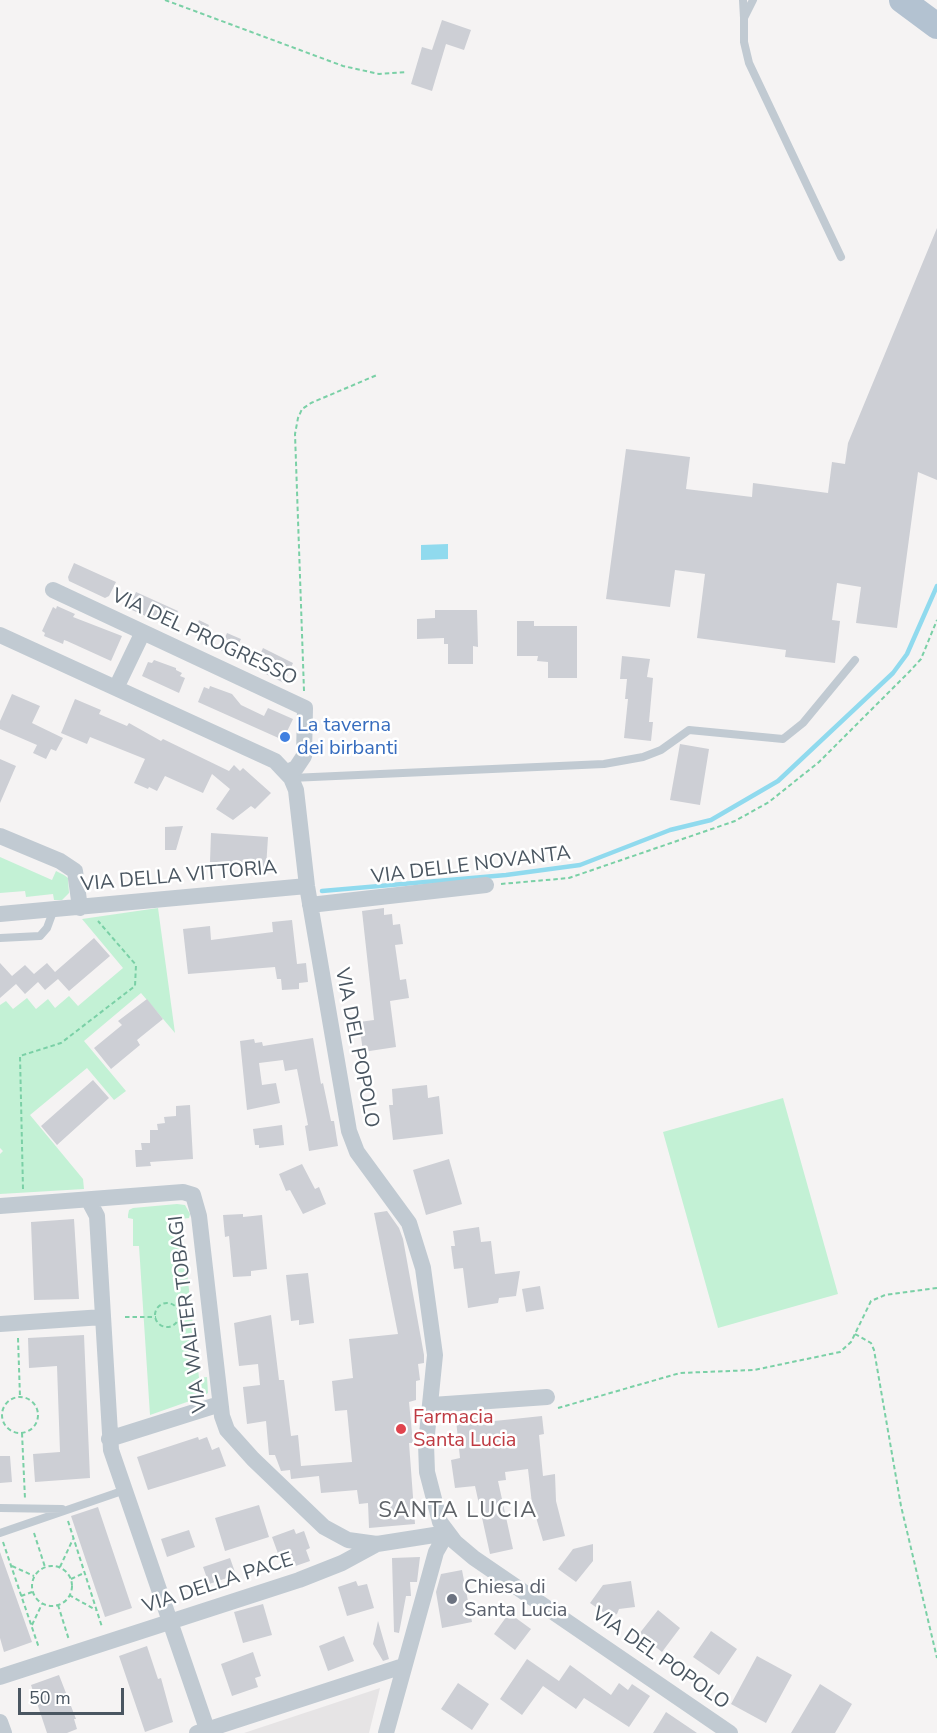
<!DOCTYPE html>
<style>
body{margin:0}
#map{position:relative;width:937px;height:1733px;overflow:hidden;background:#f5f3f3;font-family:"Nunito Sans",sans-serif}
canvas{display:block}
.scale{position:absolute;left:18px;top:1688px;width:106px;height:27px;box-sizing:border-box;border:3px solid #4a5661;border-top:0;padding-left:8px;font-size:18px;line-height:21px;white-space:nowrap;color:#4a5661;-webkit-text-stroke:4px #fff;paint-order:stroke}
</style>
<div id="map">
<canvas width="937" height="1733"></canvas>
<div class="scale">50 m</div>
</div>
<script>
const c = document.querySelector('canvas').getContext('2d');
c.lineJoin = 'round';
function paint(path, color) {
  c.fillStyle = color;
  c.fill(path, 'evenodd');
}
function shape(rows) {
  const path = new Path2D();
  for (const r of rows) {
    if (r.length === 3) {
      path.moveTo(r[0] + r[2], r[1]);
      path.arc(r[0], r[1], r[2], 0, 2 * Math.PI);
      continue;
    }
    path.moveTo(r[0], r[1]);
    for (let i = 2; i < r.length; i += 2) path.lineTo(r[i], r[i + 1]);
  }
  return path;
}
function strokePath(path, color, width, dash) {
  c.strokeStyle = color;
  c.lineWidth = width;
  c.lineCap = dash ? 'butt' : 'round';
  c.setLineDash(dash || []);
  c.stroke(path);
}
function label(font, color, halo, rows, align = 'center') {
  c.font = font + ' "Nunito Sans",sans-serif';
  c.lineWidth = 5;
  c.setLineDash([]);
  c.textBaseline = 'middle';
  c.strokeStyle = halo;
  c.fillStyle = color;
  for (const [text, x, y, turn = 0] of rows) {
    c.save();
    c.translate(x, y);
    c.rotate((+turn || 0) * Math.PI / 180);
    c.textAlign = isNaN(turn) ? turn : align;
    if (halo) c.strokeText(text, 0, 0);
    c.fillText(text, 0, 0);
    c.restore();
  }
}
paint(shape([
 [380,1688,369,1733,244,1733]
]), '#e6e4e5');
paint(shape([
 [0,857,52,880,56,871,64,875,68,878,69,893,62,900,54,900,53,894,26,897,25,891,0,893],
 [158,908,175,1033,141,993,84,1041,126,1091,114,1100,87,1068,30,1115,83,1179,84,1189,0,1194,0,1154,3,1151,0,1148,0,1005,6,1001,13,1009,27,998,36,1009,48,999,55,1008,69,996,78,1006,123,968,82,919],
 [783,1098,838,1294,718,1328,663,1132],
 [177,1204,185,1205,190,1214,189,1218,181,1219,199,1378,207,1377,208,1393,204,1396,150,1415,139,1246,133,1246,133,1219,128,1218,128,1215,129,1210,133,1208]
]), '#c3f1d5');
paint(shape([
 [448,544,448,559,421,560,421,545]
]), '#90daee');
strokePath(shape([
 [322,891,506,875,580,865,670,830,711,820,778,781,893,673,907,654,937,586]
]), '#90daee', 4.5);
paint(shape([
 [442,20,471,30,464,50,446,44,432,91,411,84,422,47,432,50],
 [937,228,937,480,918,472,897,628,856,623,861,587,837,583,832,620,840,621,835,663,785,657,786,650,697,638,705,574,675,570,670,607,606,599,626,449,690,457,686,489,752,497,753,483,828,493,832,462,845,464,848,443],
 [74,563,116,582,109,596,105,598,69,581,68,577],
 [136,592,178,611,172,625,169,624,168,626,132,610,130,606],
 [57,606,75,614,73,617,122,636,111,661,67,641,64,640,63,644,44,636,45,633,42,631,53,607,56,609],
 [435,610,477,610,478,647,473,646,473,664,448,664,448,644,444,644,444,638,417,639,417,619,435,618],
 [199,620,209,625,203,639,193,634],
 [517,621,534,621,534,626,577,626,577,678,548,678,548,662,537,661,538,656,517,656],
 [227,633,241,639,234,653,232,652,231,655,220,650],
 [263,648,293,663,284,683,254,668],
 [622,656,650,659,647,677,653,678,649,722,653,722,651,741,624,738,628,699,625,699,627,679,620,679],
 [154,660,176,668,176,670,182,673,180,676,185,678,179,693,142,676,148,662,152,663],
 [210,686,232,694,241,705,264,716,268,708,293,719,283,740,198,702,204,687,209,689],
 [12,694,40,706,32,723,63,738,56,751,51,749,46,759,33,753,37,745,0,729,0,721],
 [75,699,101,710,99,714,127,726,129,723,161,741,163,739,229,771,234,765,240,771,243,768,271,793,255,809,251,806,233,820,216,809,230,789,212,774,203,793,165,776,157,791,149,787,148,789,134,783,145,759,90,737,87,744,61,733],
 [680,744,709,749,700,805,670,800],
 [0,759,16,766,0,803],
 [183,826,176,850,165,850,165,827],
 [211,833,268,837,266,868,244,866,244,863,210,862],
 [384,908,384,915,392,914,393,925,400,924,403,944,395,945,400,980,406,979,409,998,390,1001,396,1047,363,1052,359,1022,374,1020,362,911],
 [292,920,297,964,306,963,308,982,299,983,299,989,282,990,281,979,277,979,275,967,188,974,183,929,210,926,211,940,273,932,272,922],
 [94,938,110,956,69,991,58,979,45,990,38,982,25,994,16,984,0,998,0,963,12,976,25,965,34,974,47,963,55,972],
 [147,999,163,1019,137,1040,140,1045,111,1069,94,1048,122,1025,118,1021],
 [313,1038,321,1084,323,1083,331,1121,334,1121,338,1146,309,1151,305,1126,308,1125,297,1069,285,1071,283,1060,259,1063,262,1085,276,1083,280,1103,247,1110,240,1041,254,1039,255,1043,262,1042,263,1046],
 [93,1080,109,1098,57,1145,41,1126],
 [427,1085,428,1098,439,1096,443,1134,393,1140,389,1105,393,1105,392,1089],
 [190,1105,193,1159,150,1162,151,1166,136,1167,135,1150,142,1150,141,1143,150,1143,150,1130,158,1130,157,1124,165,1123,164,1117,176,1116,176,1106],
 [282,1125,284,1145,259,1148,259,1145,255,1145,253,1129],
 [449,1159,462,1204,426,1215,413,1170],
 [302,1164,315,1189,319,1187,326,1204,303,1214,290,1190,286,1191,279,1174],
 [387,1211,399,1228,403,1239,424,1355,424,1363,418,1364,420,1380,416,1381,416,1400,409,1402,413,1443,409,1443,415,1524,369,1528,368,1503,359,1504,357,1490,321,1493,319,1476,291,1479,290,1470,281,1471,275,1455,269,1455,266,1421,247,1424,243,1387,260,1385,258,1364,239,1366,234,1323,271,1315,279,1380,284,1380,291,1436,298,1435,301,1466,352,1462,347,1410,335,1411,332,1381,353,1378,349,1339,398,1334,374,1213],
 [243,1214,243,1217,262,1215,267,1269,251,1271,251,1276,233,1277,229,1236,225,1237,223,1215],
 [74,1219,79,1299,34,1300,31,1222],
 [479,1227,481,1242,491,1241,495,1274,520,1271,516,1296,499,1298,498,1303,468,1308,463,1268,454,1269,451,1246,455,1246,453,1231],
 [308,1273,314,1323,299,1325,299,1320,291,1321,286,1275],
 [540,1286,544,1309,526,1312,522,1289],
 [84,1335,90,1478,35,1482,33,1454,60,1452,57,1366,29,1368,28,1338],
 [542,1416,544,1434,539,1435,543,1476,555,1474,556,1501,565,1536,543,1541,532,1504,528,1469,505,1472,506,1480,498,1481,513,1549,490,1554,475,1486,455,1488,451,1460,460,1458,456,1420,484,1417,485,1422],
 [198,1437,199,1440,207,1437,212,1450,219,1447,226,1466,148,1490,137,1457],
 [0,1456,10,1456,12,1482,0,1483],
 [259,1505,269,1537,225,1551,215,1518],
 [98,1507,132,1608,105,1617,71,1516],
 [294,1529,296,1534,304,1531,310,1548,306,1550,310,1561,284,1570,272,1537],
 [189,1530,195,1547,167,1557,161,1539],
 [593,1544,593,1561,576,1582,558,1569,573,1549],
 [0,1552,32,1642,4,1652,0,1638],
 [420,1557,417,1582,410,1582,411,1596,406,1596,399,1633,394,1632,392,1558],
 [230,1558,236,1575,209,1584,203,1567],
 [462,1570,472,1622,442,1628,436,1592,441,1574],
 [356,1581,358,1586,367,1584,374,1608,347,1616,338,1587],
 [631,1581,635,1607,619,1609,617,1614,610,1617,590,1603,603,1585],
 [263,1604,272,1635,243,1643,234,1612],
 [658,1610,680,1628,662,1652,639,1634],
 [509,1613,531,1629,515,1650,494,1634],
 [378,1621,389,1659,383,1661,373,1644],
 [711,1631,737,1649,719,1675,693,1657],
 [344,1636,354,1661,328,1671,319,1646],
 [147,1646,158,1679,161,1678,173,1722,145,1732,119,1656],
 [253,1652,261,1676,255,1678,258,1687,232,1696,221,1664],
 [757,1656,792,1675,766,1723,731,1704],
 [527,1659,559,1681,570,1665,611,1695,619,1683,628,1690,632,1684,650,1696,629,1727,584,1698,576,1709,543,1686,522,1715,500,1699],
 [59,1675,76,1719,74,1719,77,1729,67,1733,47,1733,31,1685],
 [458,1683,489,1704,472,1730,441,1709],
 [820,1684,852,1704,835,1733,791,1733],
 [666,1712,697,1733,653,1733]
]), '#cdcfd5');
strokePath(shape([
 [165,0,343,66,379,74,406,72],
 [304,691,295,434,298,418,302,409,311,403,377,375],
 [501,884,569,878,735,821,769,802,819,762,909,672,921,659,937,620],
 [23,1189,20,1056,61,1043,135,986,136,965,98,921],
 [167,1315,12],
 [180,1315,195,1313],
 [125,1317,156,1317],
 [855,1334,871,1343,874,1350,901,1506,937,1658],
 [18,1338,20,1397],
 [20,1415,18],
 [558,1408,680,1373,754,1370,840,1352,851,1342,871,1301,885,1295,937,1288],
 [22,1433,25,1499],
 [68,1521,102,1627],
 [34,1533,45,1567],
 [3,1542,39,1648],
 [52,1586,20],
 [12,1566,34,1576],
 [60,1567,73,1539],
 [71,1579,84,1573],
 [69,1595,96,1610],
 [21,1596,32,1592],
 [58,1605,69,1640],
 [32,1625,42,1604]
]), '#7ad0a6', 2, [4.5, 3]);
strokePath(shape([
 [743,0,744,18,753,0],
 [744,18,744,42,749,63,841,257],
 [291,778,604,764,643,757,661,750,689,730,783,739,803,723,855,660],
 [0,938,40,936,47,928,54,909],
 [0,1508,62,1509],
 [0,1533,125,1490]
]), '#c1cad2', 8);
strokePath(shape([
 [53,590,305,708,304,756,296,768,287,772],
 [0,635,275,761,291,778,296,790,307,886,349,1131,357,1152,409,1223,423,1268,435,1355,426,1444,427,1472,440,1522,455,1542,474,1558,730,1733],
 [116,688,142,634],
 [0,836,60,861,75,871,80,908],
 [310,905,486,885],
 [0,914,307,886],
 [89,1201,97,1216,111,1450,207,1729],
 [0,1206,183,1192,193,1195,199,1216,222,1416,227,1430,253,1459,324,1527,348,1540,377,1544],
 [0,1324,103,1317],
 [432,1405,547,1397],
 [109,1439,220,1404],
 [0,1677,299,1580,342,1563,377,1544,447,1533],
 [0,1722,4,1733],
 [197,1733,403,1666],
 [386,1733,436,1552,447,1533]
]), '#c1cad2', 16);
strokePath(shape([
 [902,0,937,26]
]), '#b3c2d1', 26);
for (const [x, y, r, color] of [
 [285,737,6,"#3f7fe0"],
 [401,1429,6,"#e0444e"],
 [452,1599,6,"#6b7280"]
]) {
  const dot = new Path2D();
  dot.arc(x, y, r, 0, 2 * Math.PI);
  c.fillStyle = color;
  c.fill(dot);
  strokePath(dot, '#fff', 2);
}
label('20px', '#4a5661', '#fff', [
 ["VIA DEL PROGRESSO",204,638,25],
 ["VIA DELLE NOVANTA",471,866,-7],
 ["VIA DELLA VITTORIA",179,877,-5],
 ["VIA DEL POPOLO",356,1048,79],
 ["VIA WALTER TOBAGI",189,1314,-97],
 ["VIA DELLA PACE",218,1584,-18],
 ["VIA DEL POPOLO",660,1659,35]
]);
label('20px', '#366cbe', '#fff', [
 ["La taverna",297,726],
 ["dei birbanti",297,749]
], 'left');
label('20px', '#be3a42', '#fff', [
 ["Farmacia",413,1418],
 ["Santa Lucia",413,1441]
], 'left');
label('20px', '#5b616d', '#fff', [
 ["Chiesa di",464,1588],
 ["Santa Lucia",464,1611]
], 'left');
c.letterSpacing = '1.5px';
label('22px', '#5f6368', '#fff', [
 ["SANTA LUCIA",458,1512]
]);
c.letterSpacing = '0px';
</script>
